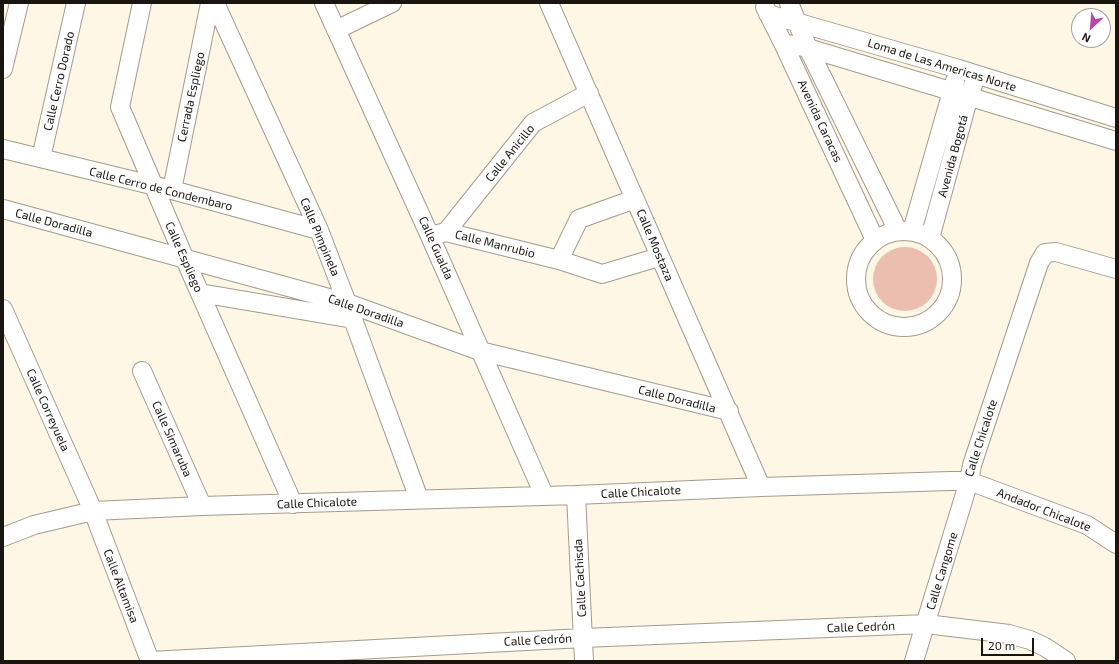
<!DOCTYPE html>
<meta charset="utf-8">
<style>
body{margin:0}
#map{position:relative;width:1119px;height:664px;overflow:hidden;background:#fef7e6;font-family:"Exo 2",sans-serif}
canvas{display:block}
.frame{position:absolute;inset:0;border:4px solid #191611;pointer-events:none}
.north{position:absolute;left:1071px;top:8px;width:40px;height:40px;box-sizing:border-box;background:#fff;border:1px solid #a3a2a0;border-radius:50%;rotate:206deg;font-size:11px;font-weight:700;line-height:16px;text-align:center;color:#191611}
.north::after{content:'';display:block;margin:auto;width:14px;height:18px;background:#b34aac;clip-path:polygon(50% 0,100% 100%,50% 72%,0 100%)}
.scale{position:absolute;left:981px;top:638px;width:53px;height:18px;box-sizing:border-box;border:2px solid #191611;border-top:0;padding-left:5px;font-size:12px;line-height:14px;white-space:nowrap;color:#191611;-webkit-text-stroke:3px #fff;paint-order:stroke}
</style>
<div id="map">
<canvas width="1119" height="664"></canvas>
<div class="frame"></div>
<div class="north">N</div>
<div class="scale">20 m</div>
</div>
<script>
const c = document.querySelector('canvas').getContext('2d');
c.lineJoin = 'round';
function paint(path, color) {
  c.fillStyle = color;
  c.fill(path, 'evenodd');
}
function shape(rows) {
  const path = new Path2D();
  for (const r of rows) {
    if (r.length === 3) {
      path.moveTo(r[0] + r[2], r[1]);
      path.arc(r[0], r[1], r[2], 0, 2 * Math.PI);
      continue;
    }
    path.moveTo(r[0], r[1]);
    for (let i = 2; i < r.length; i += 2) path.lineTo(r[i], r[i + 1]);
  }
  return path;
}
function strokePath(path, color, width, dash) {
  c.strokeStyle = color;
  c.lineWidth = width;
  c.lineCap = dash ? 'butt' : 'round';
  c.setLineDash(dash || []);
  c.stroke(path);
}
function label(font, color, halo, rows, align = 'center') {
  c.font = font + ' "Exo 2",sans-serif';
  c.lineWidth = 3;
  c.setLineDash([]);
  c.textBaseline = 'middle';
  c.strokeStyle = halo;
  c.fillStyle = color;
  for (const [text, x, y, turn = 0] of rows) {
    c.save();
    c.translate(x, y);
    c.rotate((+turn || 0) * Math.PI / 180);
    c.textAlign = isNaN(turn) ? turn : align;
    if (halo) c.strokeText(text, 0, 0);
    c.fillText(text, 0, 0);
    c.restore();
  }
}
paint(shape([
 [905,279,32]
]), '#ecbeaf');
const minor = shape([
 [142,3,120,107,184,257,293,504],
 [215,3,319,230,347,303,419,499],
 [324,3,430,236,544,495],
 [549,3,761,487],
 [789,3,808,48,898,231],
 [765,7,783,43,875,240],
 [768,14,959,69,1116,118],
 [336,30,392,3],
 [783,43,808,48,1116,141],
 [3,69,19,3],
 [3,149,172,190,319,230],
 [41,158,76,3],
 [172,190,210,3],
 [3,209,347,303,480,351,729,411],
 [904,279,48],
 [912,231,955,81],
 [446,232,533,123,589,93],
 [430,236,446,232,559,260,602,274,659,257],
 [930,238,969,96,973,85],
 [559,260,579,219,635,199],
 [200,293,353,319],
 [3,309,93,511,150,661],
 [142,371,202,506],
 [576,495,584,661],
 [3,537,34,525,93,511,202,506,576,495,761,487,950,481,969,481,1087,525,1116,544],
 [150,661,583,638,926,624,1009,634,1030,640,1045,647,1066,661],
 [914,661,969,481,972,465,1039,263,1045,253,1056,252,1116,269]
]);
strokePath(minor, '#a39c8d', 20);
strokePath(minor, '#fff', 18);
label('12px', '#191611', '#fff', [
 ["Loma de Las Americas Norte",942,65,17],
 ["Calle Cerro Dorado",59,81,-77],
 ["Cerrada Espliego",191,97,-78],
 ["Avenida Caracas",820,121,65],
 ["Calle Anicillo",510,153,-51],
 ["Avenida Bogotá",953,156,-75],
 ["Calle Cerro de Condembaro",161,189,14],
 ["Calle Doradilla",54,223,15],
 ["Calle Pimpinela",320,237,67],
 ["Calle Manrubio",495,244,14],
 ["Calle Mostaza",655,245,67],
 ["Calle Gualda",436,248,66],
 ["Calle Espliego",184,257,66],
 ["Calle Doradilla",366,311,19],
 ["Calle Doradilla",677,399,14],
 ["Calle Correyuela",48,410,66],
 ["Calle Chicalote",981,438,-72],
 ["Calle Simaruba",172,439,66],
 ["Calle Chicalote",641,492,-3],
 ["Calle Chicalote",317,503,-2],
 ["Andador Chicalote",1044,510,21],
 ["Calle Cangome",942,571,-73],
 ["Calle Cachisda",580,578,-93],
 ["Calle Altamisa",121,586,69],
 ["Calle Cedrón",861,627,-2],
 ["Calle Cedrón",538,640,-3]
]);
</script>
